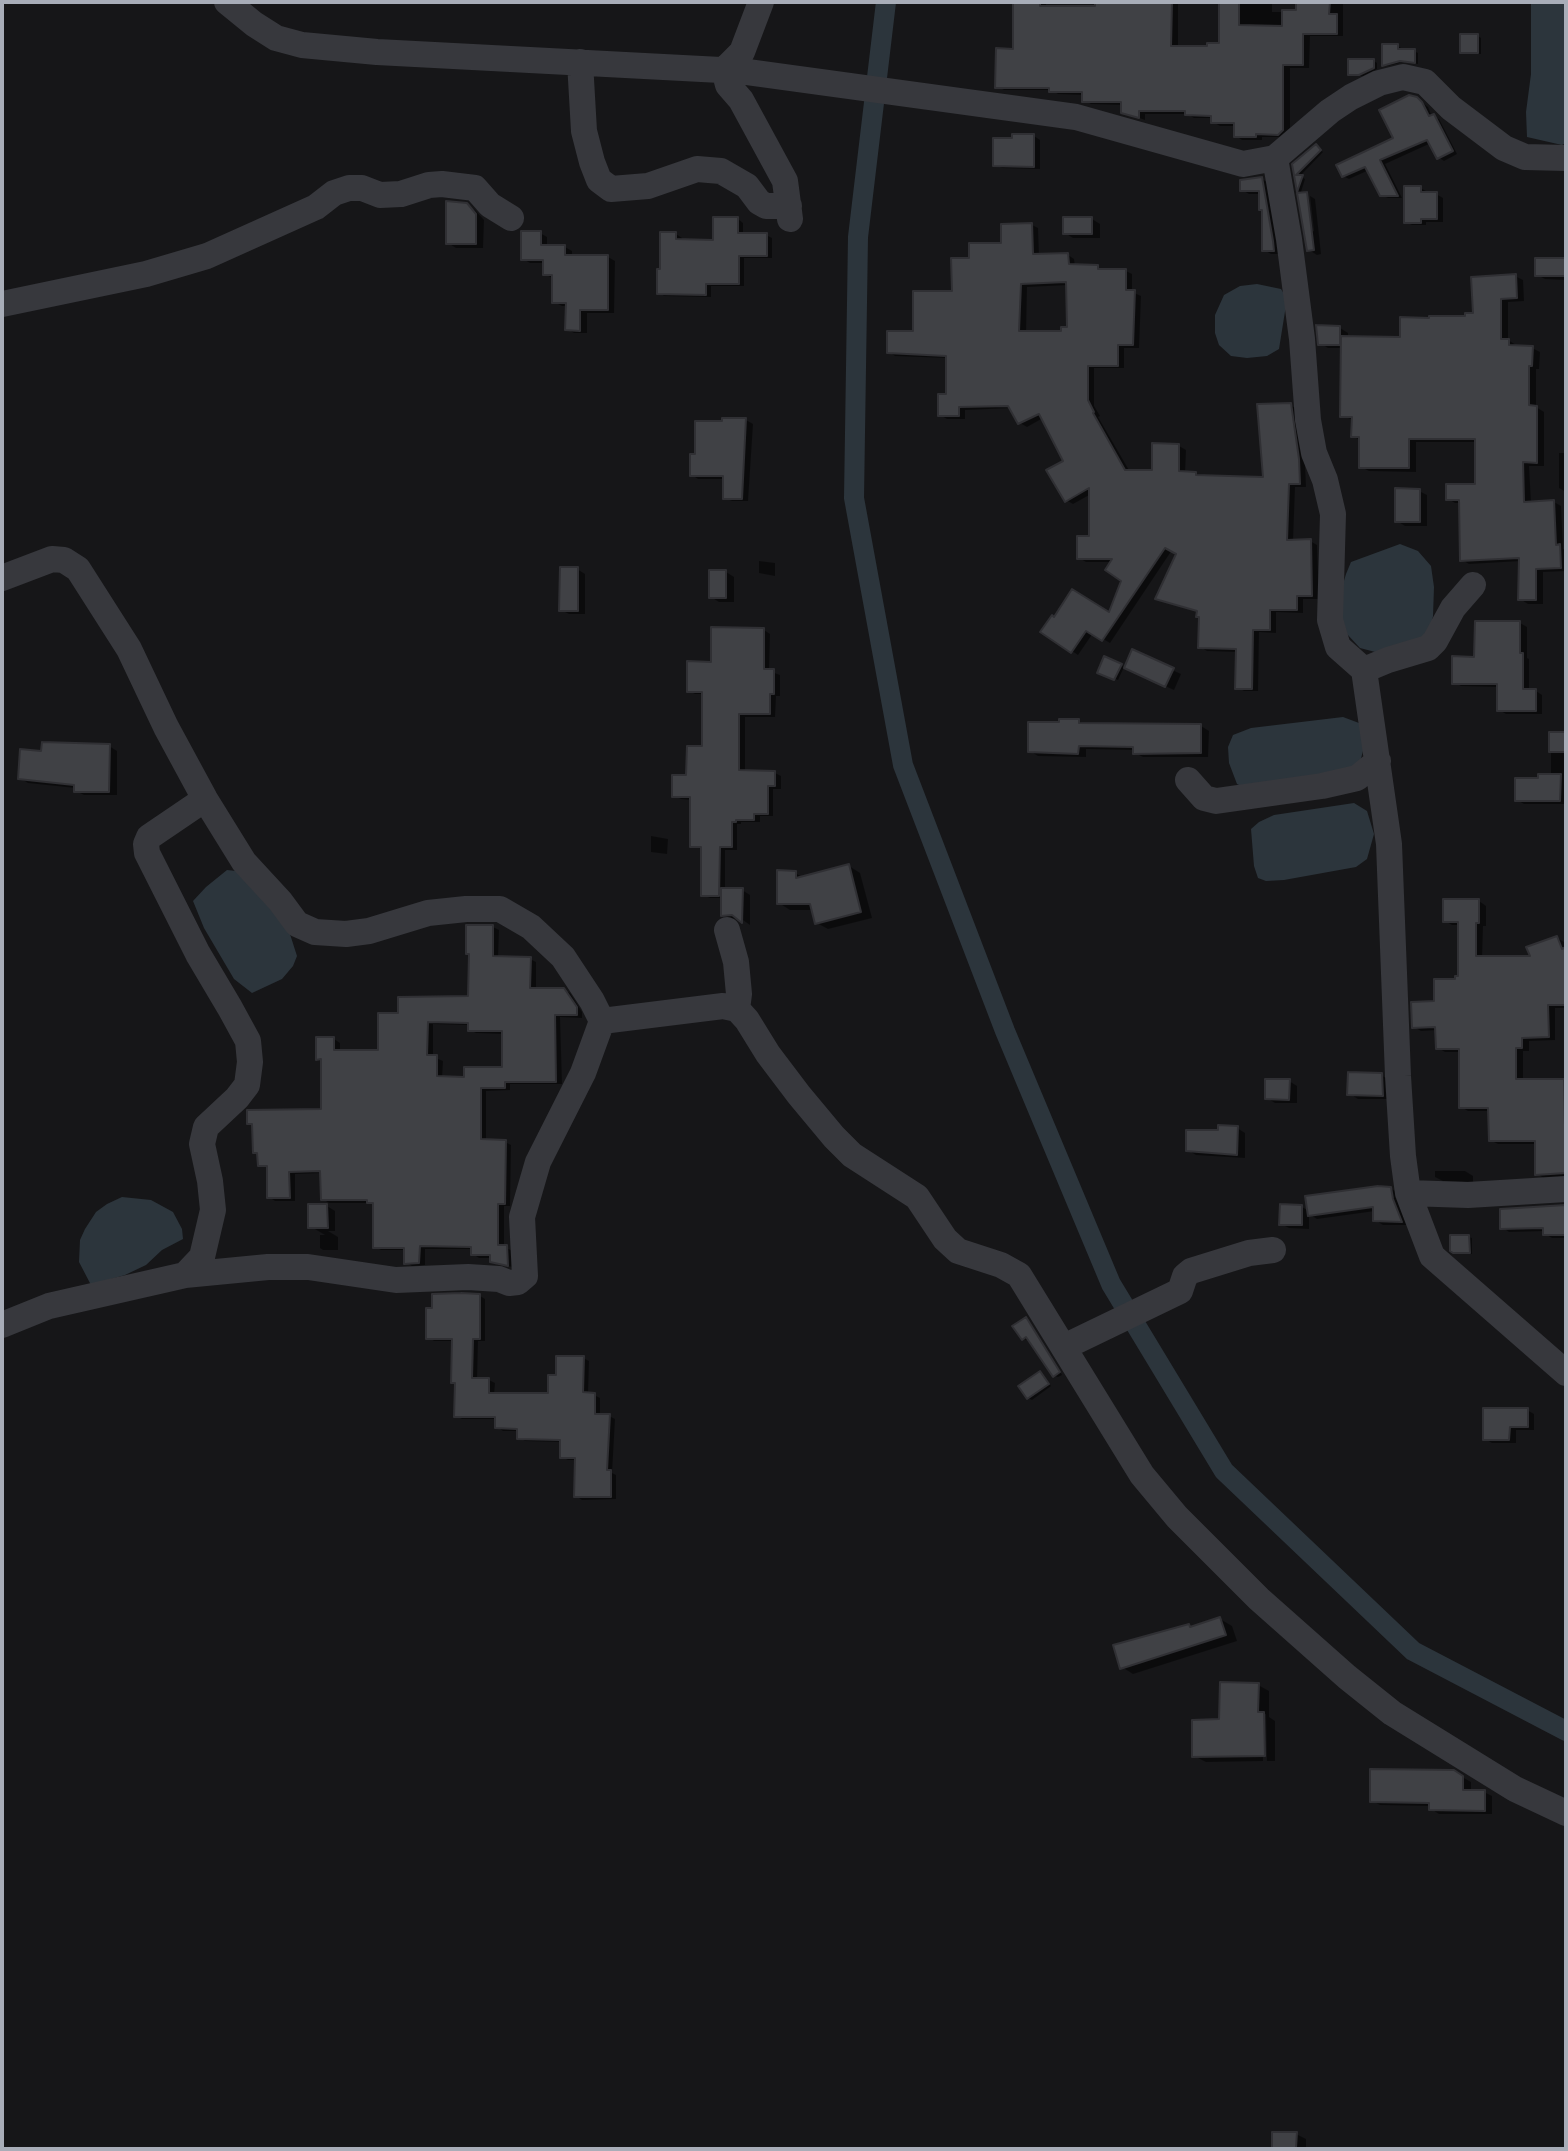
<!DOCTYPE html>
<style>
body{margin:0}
#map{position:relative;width:1568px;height:2151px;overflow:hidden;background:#161618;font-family:"Varela Round",sans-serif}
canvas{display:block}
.frame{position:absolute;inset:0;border:4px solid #a8adb8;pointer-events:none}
</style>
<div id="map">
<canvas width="1568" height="2151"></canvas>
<div class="frame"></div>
</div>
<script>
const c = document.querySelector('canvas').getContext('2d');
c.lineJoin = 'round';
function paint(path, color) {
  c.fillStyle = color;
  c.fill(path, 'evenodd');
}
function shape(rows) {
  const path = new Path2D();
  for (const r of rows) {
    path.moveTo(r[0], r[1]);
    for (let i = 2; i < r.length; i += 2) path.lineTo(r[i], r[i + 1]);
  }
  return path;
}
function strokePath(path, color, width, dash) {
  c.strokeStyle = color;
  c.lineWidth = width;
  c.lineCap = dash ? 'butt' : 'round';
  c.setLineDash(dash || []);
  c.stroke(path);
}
paint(shape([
 [1531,2,1566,2,1566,143,1562,145,1527,137,1526,112,1531,74],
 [1257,284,1281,289,1287,299,1279,349,1267,356,1247,358,1231,356,1219,345,1215,333,1215,315,1224,295,1240,286],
 [1400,544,1418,551,1431,566,1434,587,1433,616,1428,643,1379,653,1360,648,1347,634,1341,614,1341,591,1346,574,1351,562],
 [1343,717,1359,723,1364,747,1358,770,1245,788,1237,784,1229,763,1228,747,1233,735,1251,728],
 [1354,803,1367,811,1374,834,1367,859,1356,867,1284,880,1266,881,1258,878,1254,866,1251,829,1259,822,1274,815],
 [227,870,245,872,289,931,297,956,293,966,282,979,252,993,234,979,204,928,193,901,206,887],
 [122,1197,151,1200,173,1212,182,1229,183,1239,162,1250,146,1265,125,1275,91,1285,79,1262,80,1240,85,1229,96,1212,107,1204]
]), '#2c353c');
paint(shape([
 [1015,2,1046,2,1046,8,1097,8,1097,2,1178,2,1178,48,1221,45,1221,2,1272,2,1272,12,1298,12,1298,2,1343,2,1343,36,1310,36,1309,68,1290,68,1290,134,1285,137,1262,137,1262,140,1242,140,1236,136,1236,126,1220,126,1213,122,1213,118,1194,118,1187,114,1145,114,1145,120,1123,112,1123,105,1091,104,1084,100,1084,95,1058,94,1051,90,1004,90,997,86,1015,51],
 [1480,2,1518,2,1518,4,1483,4],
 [1478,36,1481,38,1481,54,1466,54,1462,52],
 [1398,46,1401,48,1401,51,1414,51,1418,53,1418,64,1404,62,1387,66,1384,65],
 [1374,61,1377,63,1377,69,1363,76,1350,74],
 [1416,98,1428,107,1432,117,1439,119,1457,154,1444,161,1438,157,1431,143,1385,164,1402,198,1388,198,1381,195,1369,170,1349,179,1343,176,1396,139],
 [1034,136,1040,140,1040,169,1002,168,995,165],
 [1319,149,1323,152,1300,176,1305,179,1301,192,1299,191,1294,165],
 [1262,179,1269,183,1281,254,1271,254,1264,250,1264,211,1261,194,1249,194,1242,190],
 [1420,188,1426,191,1426,194,1436,194,1443,198,1443,222,1426,222,1426,225,1412,225,1406,222],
 [1310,196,1315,199,1321,254,1317,255,1309,250,1311,232,1314,231],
 [466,205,475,210,484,220,483,248,456,248,448,243],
 [738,219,743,223,743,235,766,235,772,238,772,258,744,258,744,286,711,286,711,297,664,296,659,293,662,271,676,234,682,238,682,241,715,242],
 [1092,219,1100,224,1100,238,1073,238,1065,233],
 [1032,225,1038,228,1039,256,1068,255,1074,259,1075,267,1097,267,1104,271,1126,271,1132,274,1132,292,1141,296,1139,348,1124,348,1124,368,1094,368,1094,406,1100,416,1098,417,1130,472,1154,472,1179,446,1186,450,1185,474,1196,474,1202,478,1265,479,1290,405,1297,409,1305,464,1306,487,1295,487,1293,541,1310,541,1317,545,1319,599,1303,599,1303,613,1276,612,1276,633,1259,632,1258,691,1244,691,1237,687,1238,652,1207,651,1200,647,1201,617,1198,612,1158,599,1178,553,1172,550,1110,643,1093,633,1078,655,1043,631,1110,615,1124,580,1113,562,1086,562,1079,558,1091,538,1091,494,1073,504,1066,500,1066,461,1043,418,1027,427,1020,423,1012,408,965,410,965,419,947,419,940,415,948,396,948,358,895,356,889,352,915,333,954,293,971,260,1003,245],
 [1068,285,1069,329,1063,333,1026,333,1027,287],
 [540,233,547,237,547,247,565,247,572,251,572,257,608,257,615,261,614,313,587,313,587,333,574,333,567,329,568,306,562,306,554,302,552,278,545,274,545,263,530,263,523,259],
 [1566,260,1566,280,1545,279,1537,275],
 [1515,276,1523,280,1524,301,1508,302,1508,340,1516,345,1516,347,1532,348,1540,352,1539,369,1536,369,1536,407,1544,412,1544,466,1529,466,1531,503,1554,502,1561,506,1563,549,1566,550,1566,571,1543,572,1543,604,1528,604,1520,599,1521,561,1469,564,1462,560,1461,503,1455,503,1448,499,1477,486,1477,442,1416,442,1416,472,1369,471,1361,467,1361,441,1353,436,1354,420,1342,416,1343,348,1328,348,1320,343,1340,328,1348,333,1348,338,1402,339,1475,315],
 [724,420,746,420,753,424,748,501,732,501,725,498,725,479,698,479,692,475,697,456,724,424],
 [1559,453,1566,453,1566,492,1559,488],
 [1419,491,1427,495,1427,526,1405,526,1397,521],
 [759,561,775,563,775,576,759,573],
 [577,569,585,574,585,614,569,614,561,610],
 [726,572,734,577,734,602,719,602,711,597],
 [1520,623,1527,627,1527,658,1529,659,1529,691,1536,691,1542,695,1542,714,1506,714,1499,710,1499,687,1461,686,1454,682,1476,659],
 [764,630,770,634,769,671,780,675,780,696,776,696,775,717,745,717,745,772,775,773,781,776,781,789,773,789,773,816,760,816,760,822,741,822,741,824,737,824,737,850,725,850,725,890,742,890,750,895,750,925,740,918,731,919,723,915,723,898,710,898,703,895,703,849,692,846,692,800,681,799,674,796,688,777,704,748,704,694,695,694,689,691,713,664],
 [1133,652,1181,674,1174,690,1134,672],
 [1105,658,1124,667,1118,680,1099,672],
 [1079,721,1085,725,1201,726,1209,731,1208,757,1143,757,1135,753,1135,750,1086,749,1086,757,1038,756,1030,751],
 [1551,734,1566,734,1566,804,1524,804,1517,800,1540,780,1551,776],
 [109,746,117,751,117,795,84,795,76,791,76,788,28,783,20,778,42,753],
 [651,836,668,839,667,854,651,852],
 [849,866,860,873,872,918,828,929,817,923,813,910,790,910,779,903,795,873,804,878],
 [1479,901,1486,906,1486,926,1483,926,1482,958,1533,958,1557,938,1564,942,1566,946,1566,1008,1555,1008,1555,1040,1529,1041,1529,1051,1523,1051,1523,1081,1566,1082,1566,1178,1544,1178,1537,1174,1537,1144,1498,1144,1490,1140,1490,1111,1468,1111,1461,1107,1461,1052,1445,1052,1438,1048,1437,1030,1421,1031,1414,1027,1460,978,1460,925,1452,925,1445,921],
 [493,927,499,930,498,958,530,959,536,962,536,990,563,990,570,993,582,1012,582,1018,560,1017,562,1084,510,1084,510,1090,486,1091,486,1142,505,1142,511,1145,510,1206,504,1206,504,1247,513,1251,514,1267,498,1265,492,1261,492,1258,479,1258,473,1254,473,1249,425,1249,425,1265,412,1266,406,1262,406,1250,381,1250,375,1247,375,1205,371,1203,329,1203,323,1199,322,1173,295,1174,295,1201,275,1201,269,1197,269,1168,260,1165,259,1155,255,1152,254,1126,249,1123,323,1111,323,1061,318,1058,334,1039,340,1043,340,1052,380,1052,400,1015,470,998],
 [433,1024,470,1025,470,1030,476,1033,504,1034,504,1068,466,1079,442,1078,443,1061,433,1057],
 [1381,1075,1389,1080,1391,1099,1358,1099,1350,1094],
 [1289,1081,1297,1086,1297,1103,1275,1103,1267,1098],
 [1237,1128,1245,1133,1245,1158,1196,1155,1188,1150,1220,1132],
 [1435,1171,1465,1171,1473,1176,1473,1182,1443,1181,1435,1177],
 [1390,1188,1399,1193,1408,1225,1383,1225,1375,1220,1375,1211,1317,1219,1309,1214,1309,1229,1289,1228,1281,1224,1302,1207,1309,1211],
 [327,1206,335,1211,335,1231,328,1231,338,1237,338,1250,323,1250,320,1248,320,1235,325,1235,310,1226],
 [1566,1207,1566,1238,1552,1238,1545,1234,1545,1231,1509,1232,1502,1227],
 [1469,1237,1472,1238,1472,1254,1458,1254,1452,1250],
 [480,1296,485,1299,485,1341,478,1341,477,1380,489,1380,495,1383,494,1395,549,1395,558,1377,583,1358,589,1361,588,1394,594,1395,600,1398,600,1416,609,1416,615,1419,612,1473,616,1475,616,1499,582,1500,576,1496,577,1460,568,1460,562,1457,562,1442,525,1441,519,1438,519,1431,503,1431,497,1427,497,1419,462,1419,456,1416,457,1384,453,1382,454,1341,434,1341,428,1337],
 [1026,1319,1029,1321,1062,1375,1058,1377,1055,1376,1029,1338,1026,1340,1023,1338],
 [1040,1373,1051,1386,1032,1400,1028,1398],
 [1527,1410,1534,1414,1534,1430,1516,1430,1516,1443,1492,1443,1485,1439],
 [1220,1619,1232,1626,1237,1641,1133,1674,1122,1667,1189,1626,1193,1628],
 [1258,1685,1269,1691,1269,1717,1275,1721,1275,1761,1267,1761,1266,1714,1262,1714,1263,1761,1206,1762,1194,1756,1221,1721],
 [1453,1772,1471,1782,1471,1792,1484,1792,1492,1796,1492,1814,1439,1814,1431,1809,1431,1806,1380,1805,1372,1801],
 [1296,2134,1306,2139,1306,2149,1278,2149,1274,2147]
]), '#0007');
strokePath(shape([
 [886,2,858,237,854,498,903,765,1005,1031,1111,1284,1224,1471,1413,1651,1566,1731]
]), '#2c353c', 20);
const building = shape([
 [1013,2,1040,2,1040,6,1095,6,1095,2,1172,2,1171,46,1207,46,1207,43,1219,43,1219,2,1239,2,1239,25,1282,26,1282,10,1296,10,1296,2,1330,2,1329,14,1337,14,1337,34,1303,34,1303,65,1283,65,1283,130,1278,135,1256,134,1256,137,1234,137,1234,123,1211,123,1211,116,1185,115,1185,111,1139,111,1139,118,1121,113,1121,102,1082,102,1082,92,1049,92,1049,88,995,88,996,48,1013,49,1013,2],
 [1460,34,1478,34,1478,53,1460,53,1460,34],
 [1382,44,1398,44,1398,49,1415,49,1415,63,1400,61,1382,66,1382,44],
 [1348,59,1374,59,1374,68,1359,75,1348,75,1348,59],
 [1409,95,1417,97,1422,102,1429,116,1434,114,1453,151,1437,159,1427,140,1380,160,1398,196,1380,196,1365,167,1342,177,1336,165,1393,138,1379,110,1409,95],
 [1012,134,1034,134,1034,167,993,166,993,138,1012,138,1012,134],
 [1316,144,1321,150,1296,175,1303,175,1297,192,1292,164,1316,144],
 [1262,177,1273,241,1274,251,1262,251,1262,210,1259,210,1259,191,1240,191,1240,180,1262,177],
 [1404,186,1421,186,1421,192,1437,192,1437,219,1421,219,1421,223,1404,223,1404,186],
 [1307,192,1314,250,1307,251,1297,193,1307,192],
 [446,201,467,203,476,214,476,244,446,244,446,201],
 [713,217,738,217,738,233,767,233,767,256,739,256,739,284,706,284,706,295,657,294,657,269,660,269,660,232,676,232,676,239,713,240,713,217],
 [1063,217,1092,217,1092,234,1063,234,1063,217],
 [1032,223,1033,254,1068,253,1069,264,1098,265,1098,269,1126,269,1126,290,1135,290,1133,345,1118,345,1118,366,1088,366,1088,400,1094,412,1093,413,1125,470,1152,470,1152,443,1179,444,1179,471,1196,472,1196,475,1263,477,1257,404,1291,403,1299,459,1300,484,1289,484,1287,540,1311,539,1312,596,1297,596,1297,610,1270,610,1270,630,1253,630,1252,689,1235,689,1236,649,1198,648,1199,617,1196,617,1197,611,1155,599,1176,554,1165,548,1102,641,1086,631,1071,653,1040,632,1052,615,1054,617,1072,589,1109,612,1121,581,1105,570,1112,559,1077,559,1077,536,1089,536,1089,488,1065,502,1046,470,1063,461,1039,414,1018,424,1008,406,959,407,959,416,938,416,938,394,946,394,946,356,887,353,887,331,913,331,913,291,952,291,951,258,969,258,969,243,1001,243,1001,224,1032,223],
 [1066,282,1067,327,1061,327,1061,331,1019,331,1021,284,1066,282],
 [521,231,541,231,541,245,565,245,565,255,608,255,608,310,580,310,580,331,565,330,566,303,552,303,552,275,543,275,543,260,521,260,521,231],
 [1535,258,1566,258,1566,276,1535,276,1535,258],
 [1516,274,1517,298,1501,299,1501,339,1509,339,1509,345,1533,346,1532,366,1529,366,1529,405,1537,406,1537,463,1523,462,1524,502,1554,500,1556,545,1560,544,1561,568,1536,569,1536,600,1518,600,1519,558,1460,561,1459,500,1446,500,1446,484,1475,484,1475,439,1409,439,1409,468,1359,468,1359,437,1351,437,1352,417,1340,417,1341,336,1400,337,1400,317,1429,318,1429,316,1465,316,1465,313,1473,313,1471,277,1516,274],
 [1316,325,1340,326,1340,345,1318,345,1316,325],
 [722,418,746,418,742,499,723,499,723,476,690,476,690,454,695,454,695,421,722,421,722,418],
 [1395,488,1420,489,1420,522,1395,522,1395,488],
 [560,567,578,567,578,611,559,611,560,567],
 [709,570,726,570,726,598,709,598,709,570],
 [1475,621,1520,621,1520,653,1523,653,1523,689,1536,689,1536,711,1497,711,1497,684,1452,684,1452,656,1474,657,1475,621],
 [711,627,764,628,764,669,774,669,774,694,770,694,770,714,739,714,739,770,775,771,775,786,768,786,768,814,754,814,754,820,736,820,736,822,732,822,732,847,720,847,719,896,701,896,701,847,690,847,690,797,672,797,672,775,686,775,687,746,702,746,702,692,687,692,687,661,711,662,711,627],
 [1132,649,1174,668,1165,687,1124,668,1132,649],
 [1104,656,1122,664,1114,680,1097,673,1104,656],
 [1059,719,1079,719,1079,723,1201,724,1201,753,1133,754,1133,747,1079,746,1078,754,1028,752,1028,722,1059,722,1059,719],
 [1549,732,1566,732,1566,752,1549,752,1549,732],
 [42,742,110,744,109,792,74,792,74,785,18,779,20,749,41,751,42,742],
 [1538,774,1561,774,1560,801,1515,801,1515,778,1538,778,1538,774],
 [849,864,861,912,815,924,810,904,777,904,777,870,796,871,796,878,849,864],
 [721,888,743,888,742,923,732,915,721,916,721,888],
 [1443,899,1479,899,1479,923,1476,923,1476,956,1530,956,1526,947,1557,936,1562,949,1566,947,1566,1005,1548,1005,1549,1037,1522,1038,1522,1048,1516,1048,1516,1079,1564,1079,1566,1173,1535,1175,1535,1141,1489,1141,1488,1108,1459,1108,1459,1049,1436,1049,1435,1027,1412,1028,1411,1002,1434,1001,1434,979,1455,979,1455,976,1458,976,1458,922,1443,922,1443,899],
 [466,925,493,925,493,956,531,957,530,988,564,988,577,1007,577,1015,555,1015,556,1082,505,1082,505,1088,481,1088,481,1139,506,1140,505,1204,498,1204,498,1245,507,1245,508,1266,490,1262,490,1255,471,1255,471,1247,420,1246,419,1263,404,1264,404,1248,373,1248,373,1203,367,1203,367,1200,321,1200,320,1171,289,1172,290,1198,267,1198,267,1166,258,1166,257,1153,253,1153,252,1124,247,1124,247,1110,321,1109,321,1059,316,1060,316,1037,334,1037,334,1050,378,1050,378,1013,398,1013,398,997,468,996,469,954,466,954,466,925],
 [428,1022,468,1023,468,1031,502,1031,502,1067,464,1067,464,1077,437,1076,437,1055,427,1055,428,1022],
 [1348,1072,1382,1073,1383,1096,1347,1095,1348,1072],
 [1265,1079,1290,1079,1289,1100,1265,1099,1265,1079],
 [1218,1125,1238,1126,1237,1155,1186,1151,1186,1130,1218,1130,1218,1125],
 [1378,1186,1391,1187,1393,1199,1402,1222,1373,1221,1373,1207,1308,1216,1305,1196,1378,1186],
 [308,1204,327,1204,328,1228,308,1228,308,1204],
 [1280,1204,1302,1205,1302,1225,1279,1225,1280,1204],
 [1566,1205,1566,1235,1543,1235,1543,1228,1500,1229,1500,1209,1566,1205],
 [1450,1235,1469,1235,1470,1253,1453,1253,1450,1251,1450,1235],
 [461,1293,480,1294,480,1339,473,1339,472,1378,489,1378,489,1393,548,1393,548,1375,556,1375,556,1356,584,1356,583,1392,595,1393,595,1414,610,1414,607,1470,611,1470,611,1497,574,1497,575,1458,560,1458,560,1440,517,1439,517,1429,495,1428,495,1417,454,1417,455,1383,451,1383,452,1339,426,1339,426,1308,432,1308,432,1294,461,1293],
 [1026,1317,1060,1372,1053,1377,1026,1337,1022,1340,1012,1326,1026,1317],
 [1040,1371,1049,1384,1027,1399,1018,1386,1040,1371],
 [1483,1408,1528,1408,1528,1427,1510,1427,1509,1440,1483,1440,1483,1408],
 [1220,1617,1226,1635,1120,1669,1113,1645,1189,1624,1190,1627,1220,1617],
 [1220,1682,1259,1683,1258,1712,1264,1712,1265,1756,1192,1757,1192,1720,1219,1719,1220,1682],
 [1370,1769,1454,1770,1463,1776,1463,1790,1485,1790,1485,1811,1429,1810,1429,1803,1370,1802,1370,1769],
 [1272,2132,1297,2132,1296,2148,1272,2148,1272,2132]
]);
paint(building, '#404145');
strokePath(building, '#303034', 2);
strokePath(shape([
 [227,2,254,24,276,38,302,45,377,52,740,71,1076,117,1243,164,1275,158,1330,111,1351,97,1379,83,1403,77,1425,82,1451,108,1504,148,1525,157,1566,158],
 [761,2,742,52,724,70,728,85,741,100,785,181,790,219],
 [580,62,584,131,592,162,599,180,611,189,648,186,697,169,721,171,747,186,759,202,766,206,789,206],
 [1275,158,1289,239,1302,339,1308,420,1314,453,1325,480,1333,514,1330,620,1338,647,1364,670,1389,844,1398,1076,1403,1156,1408,1193,1432,1256,1566,1373],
 [2,304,146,274,207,256,316,207,334,193,349,188,362,188,380,195,401,194,429,185,442,184,475,188,490,205,511,218],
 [2,578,52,559,64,560,78,569,129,649,166,727,205,799,244,862,280,901,297,924,315,932,346,934,369,931,428,913,466,909,500,909,531,927,563,957,592,1001,602,1021,723,1006,737,1009,747,1020,768,1054,799,1095,834,1137,852,1155,917,1197,945,1239,958,1251,1001,1265,1019,1275,1142,1475,1177,1517,1259,1599,1347,1677,1392,1713,1515,1789,1566,1813],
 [1364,670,1388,660,1428,648,1435,641,1453,608,1473,585],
 [1188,780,1204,798,1216,801,1322,786,1357,778,1378,761],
 [727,930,736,962,739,994,737,1009],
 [1408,1193,1468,1195,1566,1189],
 [185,1275,202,1257,213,1210,210,1181,202,1144,206,1127,237,1098,247,1085,250,1062,248,1041,230,1008,198,954,147,853,146,844,149,837,205,799],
 [2,1325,49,1306,185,1275,268,1267,308,1267,396,1280,468,1277,499,1279,509,1283,518,1282,525,1276,522,1217,538,1162,583,1073,602,1021],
 [1064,1347,1180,1291,1185,1276,1191,1271,1249,1253,1273,1250]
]), '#37383d', 26);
</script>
